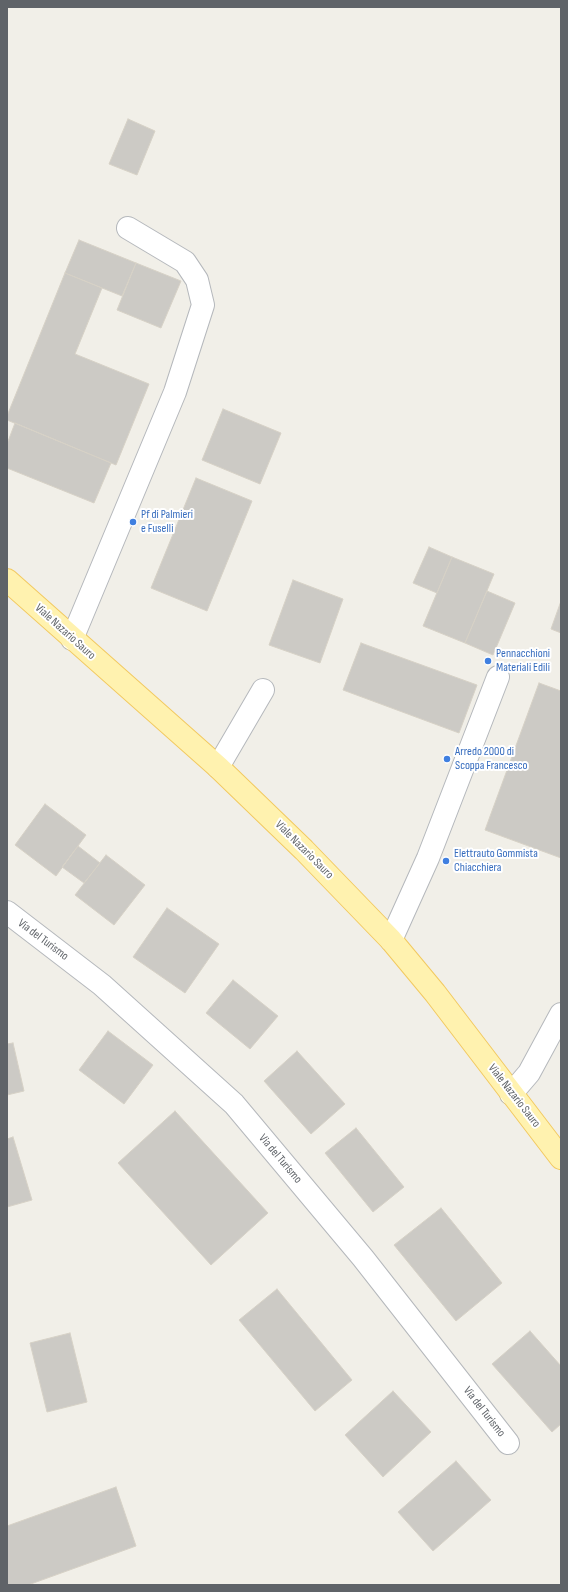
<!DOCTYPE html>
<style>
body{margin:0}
#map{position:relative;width:568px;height:1592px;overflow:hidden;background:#f1efe8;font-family:"Sofia Sans Condensed",sans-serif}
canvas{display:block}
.frame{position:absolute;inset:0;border:8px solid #5f6368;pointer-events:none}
</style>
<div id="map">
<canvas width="568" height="1592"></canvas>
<div class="frame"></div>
</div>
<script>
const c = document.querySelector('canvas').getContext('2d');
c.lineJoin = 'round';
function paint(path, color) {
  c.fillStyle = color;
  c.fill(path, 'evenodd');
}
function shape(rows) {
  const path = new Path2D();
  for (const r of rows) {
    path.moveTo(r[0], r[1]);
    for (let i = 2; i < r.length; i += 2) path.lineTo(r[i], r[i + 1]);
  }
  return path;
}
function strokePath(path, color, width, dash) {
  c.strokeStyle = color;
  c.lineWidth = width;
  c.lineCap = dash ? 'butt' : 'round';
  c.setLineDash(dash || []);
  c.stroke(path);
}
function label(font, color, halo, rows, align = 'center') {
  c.font = font + ' "Sofia Sans Condensed",sans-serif';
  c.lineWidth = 4;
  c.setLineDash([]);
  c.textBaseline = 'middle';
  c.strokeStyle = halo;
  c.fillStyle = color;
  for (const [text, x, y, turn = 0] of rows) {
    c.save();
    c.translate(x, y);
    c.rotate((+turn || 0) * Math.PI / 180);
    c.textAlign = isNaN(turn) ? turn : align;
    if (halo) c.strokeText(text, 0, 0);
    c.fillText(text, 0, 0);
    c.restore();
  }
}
const building = shape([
 [128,119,155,131,137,175,109,164,128,119],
 [79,240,136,263,122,296,65,273,79,240],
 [136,263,181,281,161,328,117,310,136,263],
 [65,273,102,288,75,354,149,384,116,465,7,420,7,416,65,273],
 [223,409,281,433,260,484,202,460,223,409],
 [15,423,111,463,94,503,7,468,7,444,15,423],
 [196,478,252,501,207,611,151,588,196,478],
 [429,547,452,557,437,593,413,583,429,547],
 [452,557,494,574,465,643,423,626,452,557],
 [293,580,343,599,320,663,269,645,293,580],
 [487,591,515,603,493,655,465,643,487,591],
 [561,601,561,633,551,629,561,601],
 [361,643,477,685,459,733,343,690,361,643],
 [539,683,561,691,561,858,485,830,539,683],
 [45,804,86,835,56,876,15,845,45,804],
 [78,846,100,863,84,883,62,867,78,846],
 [106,855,145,885,114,925,75,895,106,855],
 [167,908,219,944,185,993,133,957,167,908],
 [233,980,278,1016,250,1049,206,1013,233,980],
 [108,1031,153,1065,124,1104,79,1070,108,1031],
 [13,1043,24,1091,7,1095,7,1044,13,1043],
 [297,1051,345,1104,311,1134,264,1081,297,1051],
 [175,1111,268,1213,211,1265,118,1163,175,1111],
 [356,1128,404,1187,373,1212,325,1153,356,1128],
 [13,1137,32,1200,7,1207,7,1139,13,1137],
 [441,1208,502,1283,456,1321,394,1245,441,1208],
 [277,1289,352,1380,315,1411,239,1320,277,1289],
 [530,1331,561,1366,561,1424,552,1432,492,1364,530,1331],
 [70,1333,87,1402,47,1412,30,1343,70,1333],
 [393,1391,431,1432,383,1477,345,1435,393,1391],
 [456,1461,491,1500,433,1551,398,1512,456,1461],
 [116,1487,136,1546,28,1585,7,1585,7,1526,116,1487]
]);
paint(building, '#cccac5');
strokePath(building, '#d6d1c6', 1);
const minor = shape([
 [72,639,175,392,203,305,197,280,185,262,128,228],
 [218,767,263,690],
 [7,912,102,985,234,1104,363,1258,508,1443],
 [391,940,428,858,498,677],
 [511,1094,529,1073,561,1014]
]);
const major = shape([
 [7,580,218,767,304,850,391,940,435,993,561,1158]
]);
strokePath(minor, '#b5b8bc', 24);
strokePath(major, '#f2c960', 24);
strokePath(minor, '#fff', 22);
strokePath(major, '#fff2af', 22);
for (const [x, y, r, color] of [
 [133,522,4,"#3f7fe0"],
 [488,661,4,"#3f7fe0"],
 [447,759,4,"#3f7fe0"],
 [446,861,4,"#3f7fe0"]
]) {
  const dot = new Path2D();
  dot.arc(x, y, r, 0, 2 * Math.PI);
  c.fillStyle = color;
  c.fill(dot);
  strokePath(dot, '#fff', 1.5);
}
label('12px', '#366cbe', '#fff', [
 ["Pf di Palmieri",141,515],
 ["e Fuselli",141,529],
 ["Pennacchioni",496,654],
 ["Materiali Edili",496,668],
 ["Arredo 2000 di",455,752],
 ["Scoppa Francesco",455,766],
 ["Elettrauto Gommista",454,854],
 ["Chiacchiera",454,868]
], 'left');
label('12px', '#5f6368', '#fff', [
 ["Viale Nazario Sauro",65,632,42],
 ["Viale Nazario Sauro",304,850,45],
 ["Via del Turismo",43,940,37],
 ["Viale Nazario Sauro",514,1096,52],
 ["Via del Turismo",280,1159,50],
 ["Via del Turismo",484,1412,52]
]);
</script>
